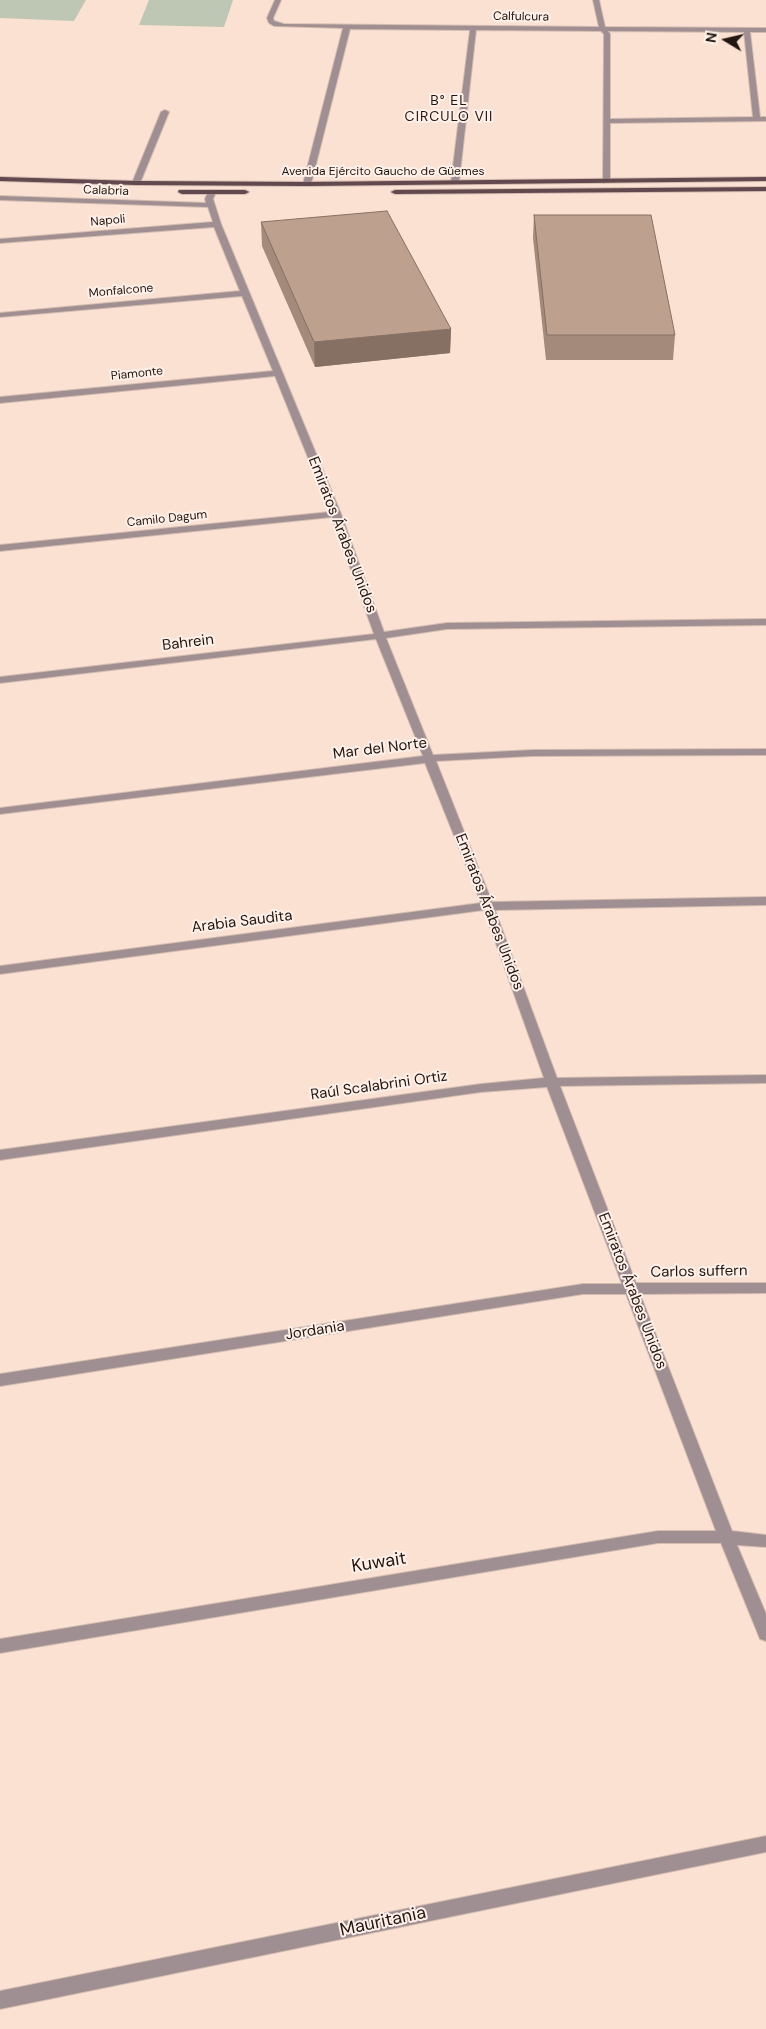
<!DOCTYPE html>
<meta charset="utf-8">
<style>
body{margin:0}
#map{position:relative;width:766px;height:2029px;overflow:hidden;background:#fbe1d2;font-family:"DM Sans",sans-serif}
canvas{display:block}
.north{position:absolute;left:701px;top:15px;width:50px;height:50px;-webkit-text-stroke:4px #fff1ea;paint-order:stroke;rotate:279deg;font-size:14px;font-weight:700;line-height:20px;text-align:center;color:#221710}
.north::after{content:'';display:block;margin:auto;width:18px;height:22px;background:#221710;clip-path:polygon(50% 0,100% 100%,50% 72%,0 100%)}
</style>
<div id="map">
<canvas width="766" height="2029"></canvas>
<div class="north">N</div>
</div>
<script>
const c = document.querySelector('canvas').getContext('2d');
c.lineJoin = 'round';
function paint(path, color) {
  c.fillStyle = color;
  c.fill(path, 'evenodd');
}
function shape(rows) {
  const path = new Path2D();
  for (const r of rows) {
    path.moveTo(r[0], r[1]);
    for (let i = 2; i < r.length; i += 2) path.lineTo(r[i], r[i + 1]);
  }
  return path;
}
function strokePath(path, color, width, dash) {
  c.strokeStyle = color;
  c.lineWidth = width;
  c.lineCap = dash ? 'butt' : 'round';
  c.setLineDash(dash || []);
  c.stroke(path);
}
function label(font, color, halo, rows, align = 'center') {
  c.font = font + ' "DM Sans",sans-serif';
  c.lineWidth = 4;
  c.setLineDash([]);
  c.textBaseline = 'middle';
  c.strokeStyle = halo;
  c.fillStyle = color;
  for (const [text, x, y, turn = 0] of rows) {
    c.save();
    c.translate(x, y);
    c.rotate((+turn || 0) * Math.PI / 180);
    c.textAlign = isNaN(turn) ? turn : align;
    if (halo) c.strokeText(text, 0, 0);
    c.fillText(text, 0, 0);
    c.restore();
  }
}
paint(shape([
 [0,0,86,0,74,21,0,18],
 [149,0,233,0,224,27,139,25]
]), '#bdc7b3');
const street = shape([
 [275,0,281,0,273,18,274,21,284,24,599,27,593,0,599,0,605,27,766,28,766,32,750,32,760,117,766,117,766,121,610,123,610,181,603,183,604,34,601,31,476,30,459,182,455,184,451,182,470,30,350,29,311,184,307,186,303,184,343,28,274,26,269,23,267,18,275,0],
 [608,31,744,32,753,117,610,119,610,34,608,31],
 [165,110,169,112,140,183,133,185,132,183,161,112,165,110],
 [209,190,216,192,213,199,221,224,341,514,384,632,447,623,766,619,766,625,447,629,386,638,433,755,532,750,766,749,766,755,532,756,436,761,492,902,766,897,766,905,495,910,557,1078,766,1075,766,1083,560,1086,636,1283,766,1283,766,1293,640,1294,732,1531,766,1535,766,1547,737,1545,766,1614,766,1641,760,1639,758,1634,721,1543,658,1543,0,1653,0,1639,658,1531,716,1531,626,1294,583,1294,0,1386,0,1374,583,1284,622,1284,547,1087,481,1092,0,1160,0,1150,481,1084,544,1078,484,910,0,974,0,966,481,903,425,763,0,814,0,808,423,756,376,639,0,683,0,677,374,634,332,517,0,551,0,545,330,512,275,376,0,403,0,397,273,371,242,296,0,317,0,313,240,291,214,227,0,243,0,239,213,222,208,207,0,200,0,196,206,203,205,199,209,190],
 [766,1836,766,1852,0,2009,0,1991,766,1836]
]);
const primary = shape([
 [0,177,136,181,307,182,766,177,766,181,307,186,136,185,0,181,0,177],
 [766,187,766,191,395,194,391,192,395,190,766,187],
 [179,190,245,190,249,192,245,194,182,194,178,192,179,190]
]);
strokePath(street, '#d4bdaf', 2);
strokePath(primary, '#d4bdaf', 2);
paint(street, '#9f8f93');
paint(primary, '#62484f');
paint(shape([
 [534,215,675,335,673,360,546,360,533,238],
 [261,222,451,329,450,353,315,367,262,246]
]), '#a38a7a');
paint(shape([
 [451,329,450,353,315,367,314,342]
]), '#857063');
const building = shape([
 [387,211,451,329,314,342,261,222,387,211],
 [534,215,651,215,675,335,547,335,534,215]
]);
paint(building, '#bea08e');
strokePath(building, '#857063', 1);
label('12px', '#221710', '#fff1ea', [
 ["Calfulcura",521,17,1],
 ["Avenida Ejército Gaucho de Güemes",383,172],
 ["Calabria",106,191,2],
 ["Napoli",108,221,-5],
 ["Monfalcone",121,291,-5],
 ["Piamonte",137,374,-6],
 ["Camilo Dagum",167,519,-6]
]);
c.letterSpacing = '1px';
label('14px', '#221710', '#fff1ea', [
 ["B° EL",449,101],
 ["CIRCULO VII",449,117]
]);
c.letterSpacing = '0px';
label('15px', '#221710', '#fff1ea', [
 ["Emiratos Árabes Unidos",342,535,69],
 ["Bahrein",188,643,-7],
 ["Mar del Norte",380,749,-7],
 ["Emiratos Árabes Unidos",489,912,69],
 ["Arabia Saudita",242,922,-7],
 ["Raúl Scalabrini Ortiz",379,1086,-8],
 ["Carlos suffern",699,1272,-1],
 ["Emiratos Árabes Unidos",632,1291,69],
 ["Jordania",315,1331,-9]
]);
label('18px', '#221710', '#fff1ea', [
 ["Kuwait",379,1563,-9],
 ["Mauritania",383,1922,-12]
]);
</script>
